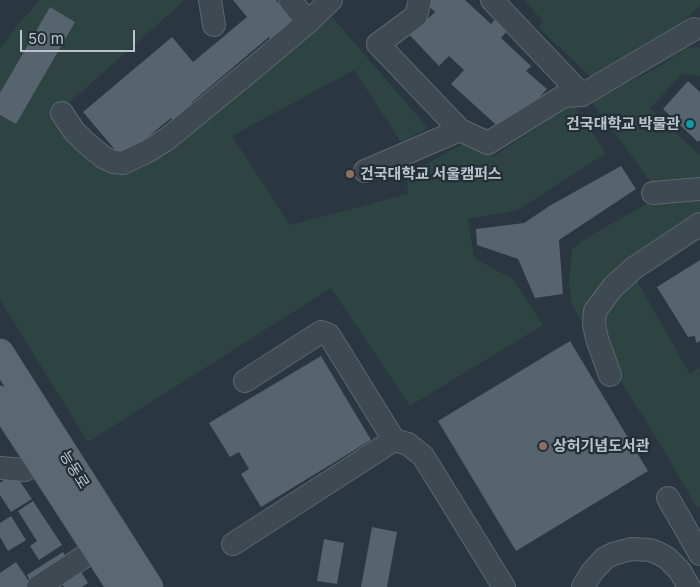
<!DOCTYPE html>
<meta charset="utf-8">
<style>
body{margin:0}
#map{position:relative;width:700px;height:587px;overflow:hidden;background:#2a3741;font-family:Inter,sans-serif}
canvas{display:block}
.scale{position:absolute;left:20px;top:30px;width:115px;height:22px;box-sizing:border-box;border:2px solid #bbc4cb;border-top:0;padding-left:6px;font-size:15px;line-height:18px;white-space:nowrap;color:#bbc4cb;-webkit-text-stroke:4px #232e36;paint-order:stroke}
</style>
<div id="map">
<canvas width="700" height="587"></canvas>
<div class="scale">50 m</div>
</div>
<script>
const c = document.querySelector('canvas').getContext('2d');
c.lineJoin = 'round';
function paint(path, color) {
  c.fillStyle = color;
  c.fill(path, 'evenodd');
}
function shape(rows) {
  const path = new Path2D();
  for (const r of rows) {
    path.moveTo(r[0], r[1]);
    for (let i = 2; i < r.length; i += 2) path.lineTo(r[i], r[i + 1]);
  }
  return path;
}
function strokePath(path, color, width, dash) {
  c.strokeStyle = color;
  c.lineWidth = width;
  c.lineCap = dash ? 'butt' : 'round';
  c.setLineDash(dash || []);
  c.stroke(path);
}
function label(font, color, halo, rows, align = 'center') {
  c.font = font + ' Inter,"Noto Sans KR",sans-serif';
  c.lineWidth = 4.5;
  c.setLineDash([]);
  c.textBaseline = 'middle';
  c.strokeStyle = halo;
  c.fillStyle = color;
  for (const [text, x, y, turn = 0] of rows) {
    c.save();
    c.translate(x, y);
    c.rotate((+turn || 0) * Math.PI / 180);
    c.textAlign = isNaN(turn) ? turn : align;
    if (halo) c.strokeText(text, 0, 0);
    c.fillText(text, 0, 0);
    c.restore();
  }
}
paint(shape([
 [40,0,185,0,60,111,62,132,92,164,113,172,216,112,332,17,428,128,401,142,354,70,232,136,290,225,408,194,407,174,467,142,494,156,573,104,606,153,518,210,468,219,474,258,514,280,543,325,410,406,331,288,88,442,0,300,0,49,15,28],
 [524,0,700,0,700,5,687,18,672,30,596,77,590,76,538,27,543,21],
 [700,47,700,76,682,74,650,108,700,156,700,240,637,281,690,374,700,367,700,507,697,508,661,445,572,305,569,284,572,249,588,237,655,199,655,188,592,102,662,65,686,48]
]), '#2d4442');
paint(shape([
 [233,0,276,0,297,25,275,44,269,37,192,102,194,109,176,124,171,118,122,158,83,112,172,37,193,62,247,17],
 [425,0,465,0,491,24,499,15,511,26,501,38,531,66,526,71,547,89,511,128,503,131,451,84,464,70,449,56,439,66,403,28,417,29,435,12,423,1],
 [50,7,75,22,16,124,0,115,0,93],
 [688,81,700,92,700,140,698,142,663,109],
 [621,166,636,189,559,240,563,294,535,298,518,259,477,245,476,229,524,223,551,205],
 [700,260,700,341,696,343,695,336,688,337,657,287],
 [570,341,648,471,516,551,438,421],
 [321,356,371,440,261,507,241,474,249,469,239,452,230,457,209,423],
 [11,475,17,477,32,499,11,512,0,495,0,483],
 [33,501,62,545,39,560,30,546,37,541,18,511],
 [11,516,26,540,8,551,0,537,0,523],
 [372,527,397,532,387,587,361,587],
 [324,539,344,543,337,584,317,581],
 [63,552,69,563,33,585,27,575],
 [16,562,32,586,30,587,0,587,0,573],
 [80,570,88,583,82,587,64,587,61,582]
]), '#56646d');
const minor = shape([
 [210,0,214,25],
 [290,0,308,22,331,0],
 [420,0,416,16,378,44,460,130,488,143,564,96,582,95,694,29],
 [492,0,582,95],
 [62,113,74,131,84,141,103,157,113,162,123,163,148,151,167,139,256,66,308,22],
 [365,171,460,130],
 [653,193,700,189],
 [610,375,597,339,594,324,595,311,613,287,634,268,700,224],
 [245,381,321,332,329,335,394,440],
 [0,468,25,470,39,461],
 [668,498,700,554],
 [233,544,394,440,408,444,423,456,504,587],
 [38,587,96,549],
 [583,587,592,572,605,558,613,554,631,549,650,550,658,553,667,558,680,571,689,587]
]);
const major = shape([
 [0,353,149,587],
 [0,400,121,587]
]);
strokePath(minor, '#5c676e', 24);
strokePath(major, '#48525a', 29);
strokePath(minor, '#3e4951', 22);
strokePath(major, '#5c6871', 28);
for (const [x, y, r, color] of [
 [690,124,5,"#0f9aa8"],
 [350,174,5,"#8d6e63"],
 [543,446,5,"#8d6e63"]
]) {
  const dot = new Path2D();
  dot.arc(x, y, r, 0, 2 * Math.PI);
  c.fillStyle = color;
  c.fill(dot);
  strokePath(dot, '#232e36', 2);
}
label('bold 15px', '#bbc4cb', '#232e36', [
 ["건국대학교 박물관",680,124,"right"],
 ["건국대학교 서울캠퍼스",360,174],
 ["상허기념도서관",553,446]
], 'left');
label('15px', '#bbc4cb', '#232e36', [
 ["능동로",74,470,58]
]);
</script>
